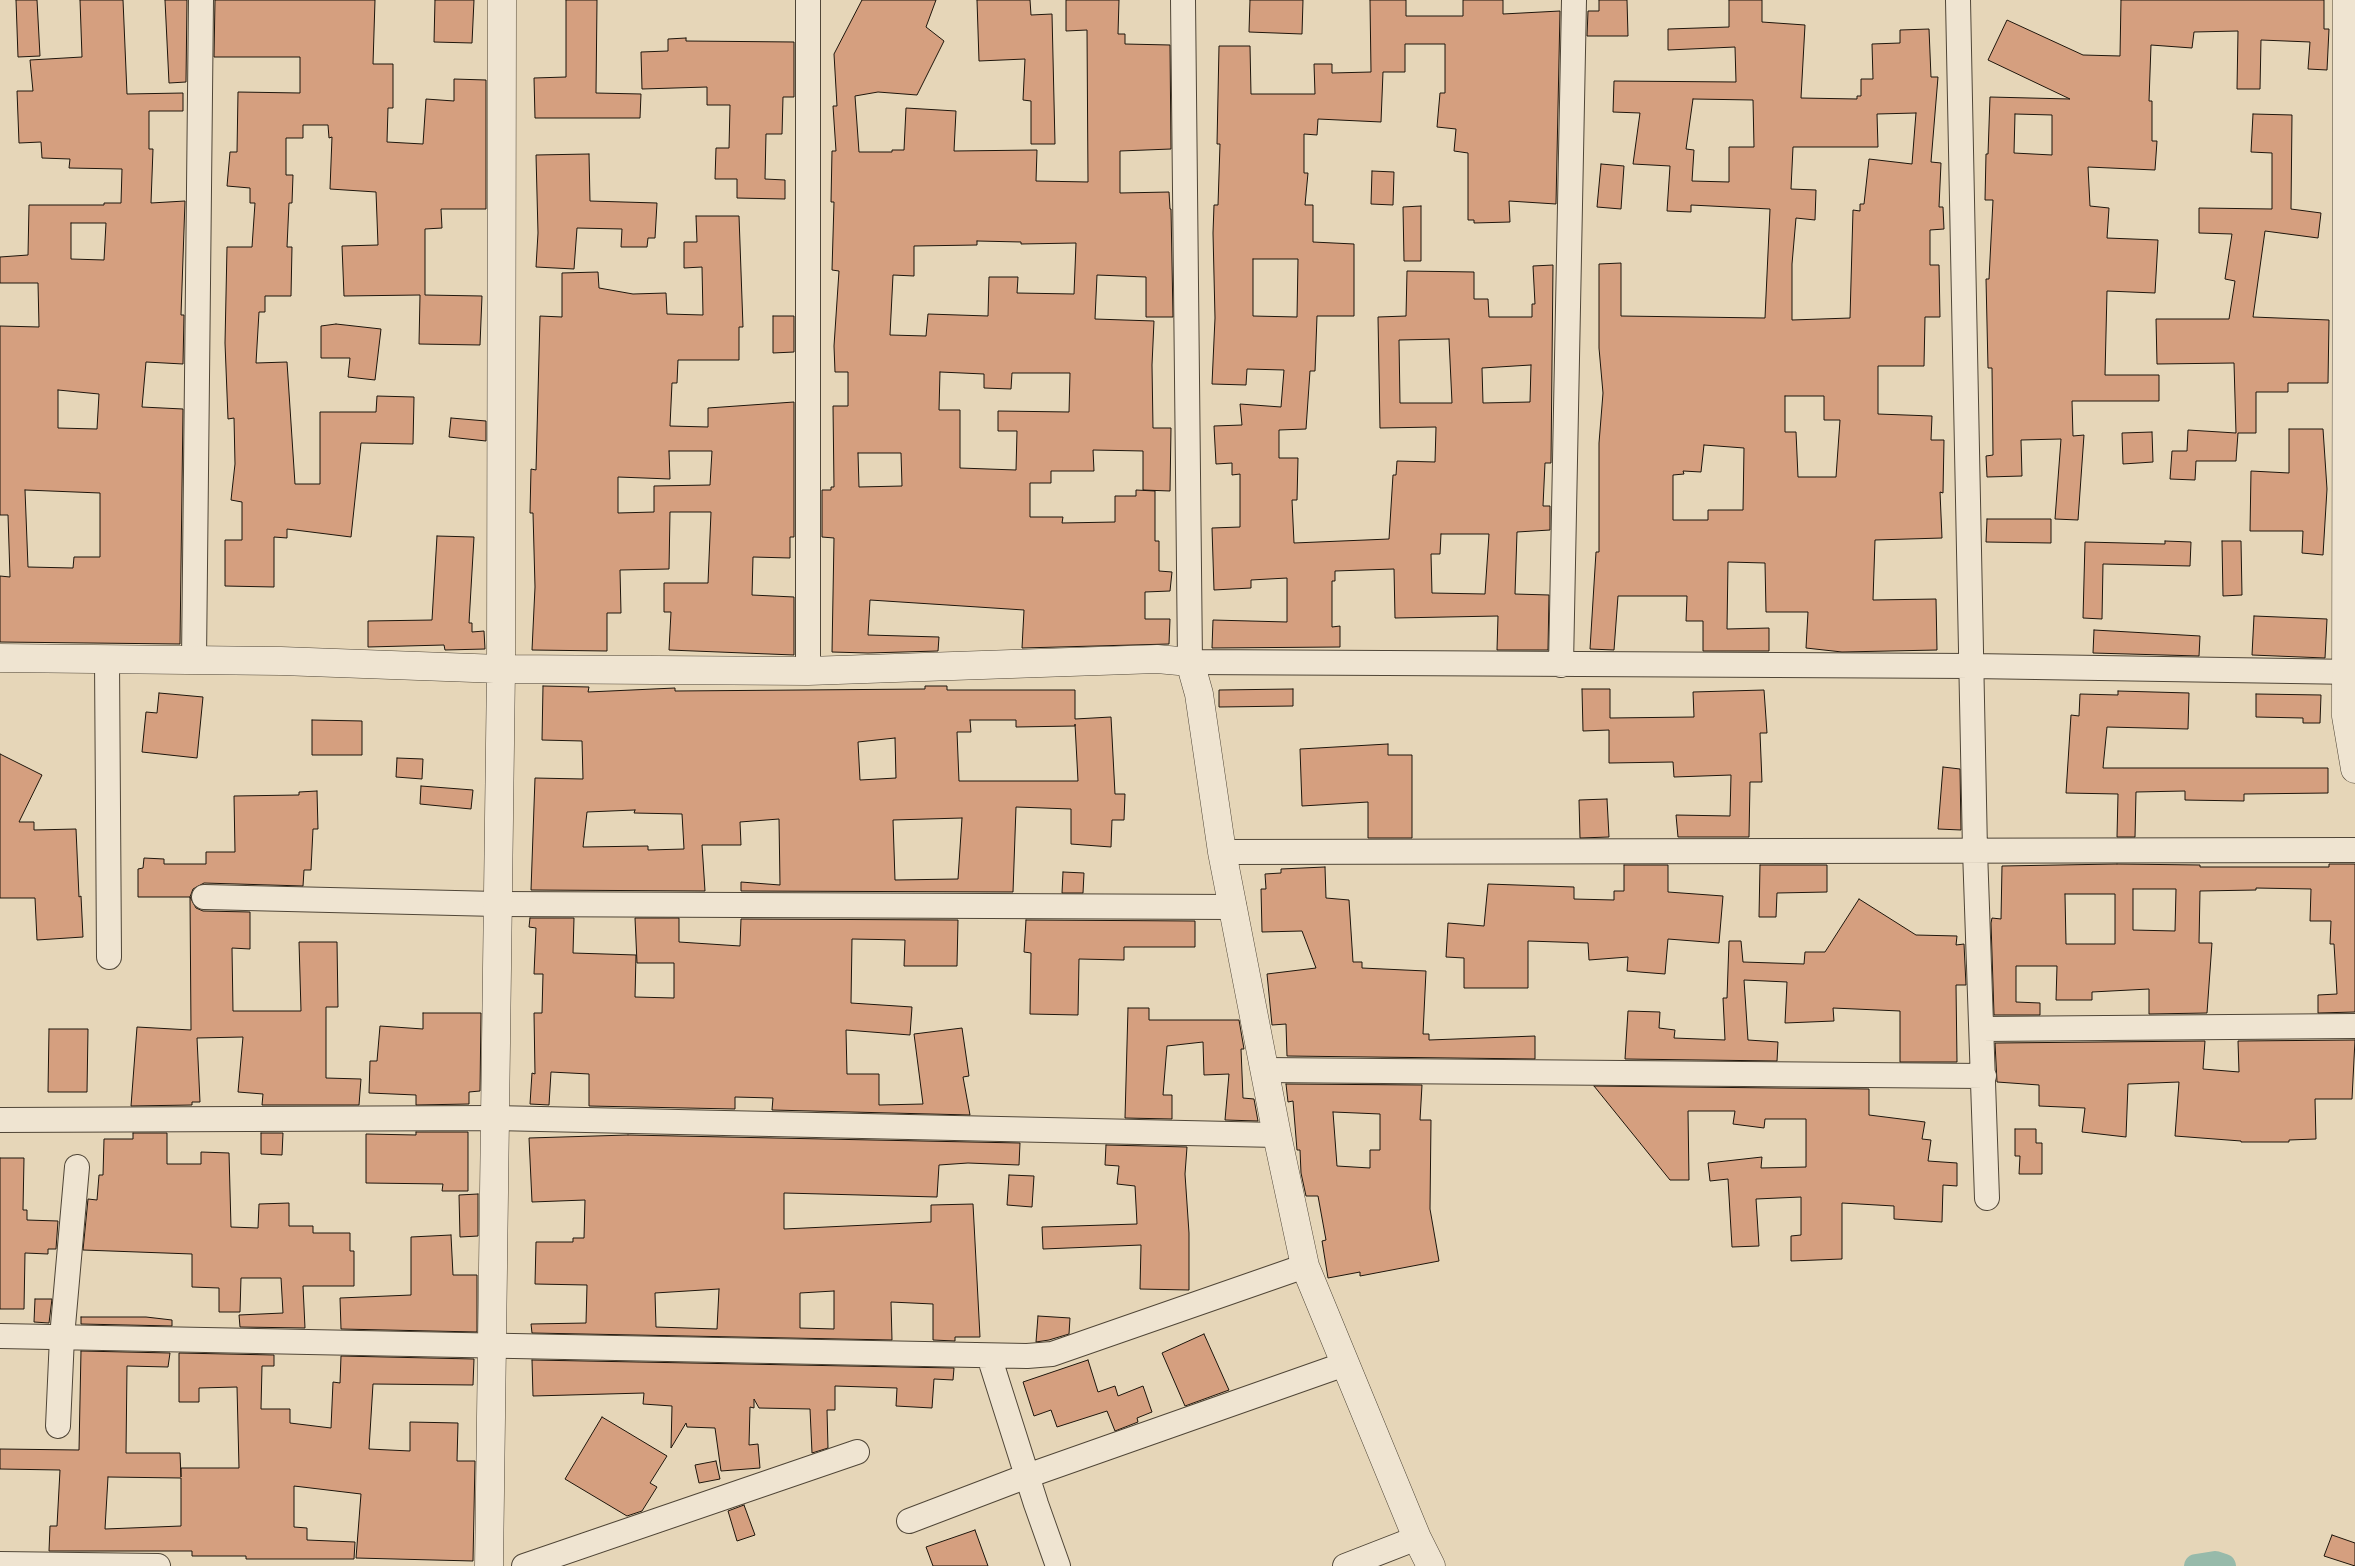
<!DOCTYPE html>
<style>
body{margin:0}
canvas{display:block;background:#e6d6b8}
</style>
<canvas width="2355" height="1566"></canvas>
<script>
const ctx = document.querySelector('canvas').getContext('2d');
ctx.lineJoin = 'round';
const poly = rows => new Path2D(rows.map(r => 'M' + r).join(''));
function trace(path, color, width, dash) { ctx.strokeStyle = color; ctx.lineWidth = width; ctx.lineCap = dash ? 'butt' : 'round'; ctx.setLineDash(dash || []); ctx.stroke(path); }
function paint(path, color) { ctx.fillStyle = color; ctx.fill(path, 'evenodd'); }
trace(poly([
 [2196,1566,2215,1563,2224,1566]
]), '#97baaa', 24);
const building = poly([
 [16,0,37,0,40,56,18,57,16,0],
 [80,0,123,0,127,94,183,93,183,111,149,111,149,149,153,149,151,203,185,201,181,315,184,315,183,364,146,362,142,407,183,409,180,644,0,642,0,576,10,577,8,515,0,515,0,326,39,327,38,283,0,283,0,257,28,255,29,205,104,205,104,203,121,203,122,169,69,168,70,159,42,158,41,142,19,143,17,91,33,91,30,60,82,57,80,0],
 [71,223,106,223,104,260,71,259,71,223],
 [58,390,99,394,97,429,58,428,58,390],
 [25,490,100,493,100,557,74,557,73,568,28,567,25,490],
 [165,0,187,0,186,82,169,83,165,0],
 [215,0,375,0,373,64,393,64,393,108,388,108,387,142,423,144,426,99,454,101,454,79,486,80,486,209,441,209,442,228,425,229,425,295,482,296,480,345,419,344,420,295,344,296,342,246,378,245,376,192,330,189,332,137,329,138,328,125,303,125,303,138,286,138,286,175,293,175,292,203,289,203,287,247,292,247,291,296,265,296,265,312,259,312,256,363,287,362,295,484,320,484,320,412,376,412,377,396,414,397,413,444,361,443,351,537,287,529,287,538,274,537,274,587,225,586,225,540,242,540,242,502,231,500,235,464,234,418,228,419,225,343,227,247,252,247,255,203,250,203,250,188,227,186,230,152,237,152,238,92,300,93,300,57,214,57,215,0],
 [435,0,474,0,472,43,434,42,435,0],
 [566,0,597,0,596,93,641,94,640,118,535,118,534,78,566,77,566,0],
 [862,0,936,0,926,27,944,41,917,95,878,92,855,96,859,152,892,152,892,150,904,150,906,108,956,111,954,151,1037,150,1036,181,1088,182,1087,30,1066,31,1066,0,1119,0,1118,34,1125,34,1125,44,1170,45,1171,149,1120,151,1120,193,1169,192,1170,209,1171,209,1173,317,1146,317,1146,277,1097,275,1095,319,1154,321,1152,365,1153,428,1171,428,1170,491,1143,490,1143,451,1093,450,1094,471,1051,471,1051,483,1030,483,1030,517,1063,517,1062,523,1115,522,1115,496,1136,496,1136,490,1155,491,1155,541,1159,541,1159,571,1172,572,1170,591,1145,592,1145,619,1170,619,1169,644,1022,648,1024,610,870,600,868,635,939,637,938,651,868,653,832,652,834,538,822,537,822,490,831,490,831,487,834,487,833,406,848,406,848,372,835,372,834,346,839,271,832,270,834,202,831,202,832,151,836,151,833,106,837,106,834,54,862,0],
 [977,241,1021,242,1021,244,1076,243,1074,294,1017,293,1018,277,989,277,988,316,928,314,926,336,890,335,893,275,914,276,914,246,977,245,977,241],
 [940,372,984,374,984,388,1011,389,1012,373,1070,373,1069,412,998,411,998,431,1017,431,1016,470,960,468,960,410,939,410,940,372],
 [858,453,901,453,902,486,859,487,858,453],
 [977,0,1030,0,1031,15,1052,14,1055,144,1031,144,1031,101,1023,100,1025,59,979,61,977,0],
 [1250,0,1303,0,1302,34,1249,32,1250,0],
 [1370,0,1406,0,1406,16,1463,16,1463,0,1503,0,1503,14,1560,11,1556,204,1509,201,1510,222,1474,223,1474,220,1468,220,1468,153,1454,151,1456,129,1437,127,1440,93,1445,93,1445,44,1405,44,1405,72,1383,72,1381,122,1318,119,1317,135,1304,134,1304,173,1308,173,1305,205,1313,205,1313,242,1354,244,1354,316,1317,316,1315,371,1310,371,1306,429,1279,430,1279,458,1298,458,1297,500,1292,500,1294,543,1389,539,1393,475,1396,475,1397,461,1435,462,1436,427,1380,428,1378,317,1406,316,1407,271,1474,272,1474,299,1488,299,1489,317,1532,317,1532,304,1535,304,1533,266,1553,265,1551,463,1545,463,1543,506,1550,506,1550,530,1517,532,1515,594,1549,595,1548,650,1497,650,1498,616,1395,618,1394,569,1335,571,1335,581,1332,581,1332,627,1340,626,1340,647,1212,648,1213,620,1287,622,1287,578,1251,580,1251,588,1214,590,1212,528,1240,527,1240,474,1232,475,1232,463,1216,464,1214,426,1242,425,1240,404,1281,407,1284,370,1247,369,1246,385,1212,384,1215,318,1213,233,1214,205,1218,205,1220,144,1217,144,1219,46,1250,46,1251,94,1315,94,1314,64,1332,64,1332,73,1371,72,1370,0],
 [1253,259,1298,259,1297,317,1253,316,1253,259],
 [1449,339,1452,403,1400,403,1399,340,1449,339],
 [1531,365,1530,402,1483,403,1482,368,1531,365],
 [1441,534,1489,534,1485,594,1432,593,1431,554,1440,554,1441,534],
 [1599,0,1627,0,1628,36,1587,36,1588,11,1599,11,1599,0],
 [1729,0,1762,0,1762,22,1805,25,1801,98,1857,99,1857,96,1861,96,1861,79,1873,79,1872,44,1900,43,1900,30,1929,29,1931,77,1938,77,1931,162,1941,163,1939,207,1943,207,1944,229,1930,230,1930,265,1939,265,1940,317,1925,317,1924,366,1878,366,1878,414,1932,416,1931,440,1944,440,1943,493,1940,492,1942,538,1875,540,1873,600,1936,599,1937,650,1842,652,1806,648,1808,612,1766,612,1765,563,1728,562,1727,629,1769,628,1769,651,1703,651,1703,621,1686,621,1687,596,1618,596,1614,650,1590,649,1596,552,1599,552,1599,443,1603,393,1599,348,1599,264,1621,263,1621,316,1765,318,1770,209,1691,205,1691,212,1667,211,1670,166,1633,164,1640,113,1613,112,1614,81,1736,82,1735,47,1668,50,1668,29,1729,27,1729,0],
 [1693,99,1753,100,1754,147,1729,147,1729,182,1692,181,1694,150,1686,149,1693,99],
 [1916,113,1912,164,1869,159,1864,204,1860,204,1860,211,1853,210,1850,318,1792,320,1792,264,1796,218,1815,220,1816,190,1791,189,1793,147,1878,147,1877,114,1916,113],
 [1785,396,1824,396,1824,420,1840,420,1836,477,1798,477,1796,432,1785,432,1785,396],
 [1704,445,1744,448,1743,510,1708,510,1708,520,1673,520,1673,475,1684,474,1683,471,1701,472,1704,445],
 [2121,0,2324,0,2324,29,2329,29,2327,70,2308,69,2310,42,2261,40,2260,89,2237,89,2238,31,2194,32,2192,48,2151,45,2149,101,2152,101,2152,141,2157,141,2155,170,2088,167,2090,206,2109,208,2107,238,2158,240,2155,293,2107,291,2105,375,2159,375,2159,401,2072,401,2073,436,2084,435,2078,520,2055,519,2061,439,2021,440,2022,476,1987,477,1986,456,1993,455,1992,368,1988,368,1986,279,1989,279,1993,200,1985,200,1986,154,1988,154,1990,97,2070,99,1988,60,2007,20,2083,55,2120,56,2121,0],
 [2015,114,2052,115,2052,155,2014,153,2015,114],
 [686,38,686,41,794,42,794,97,783,97,782,134,766,134,765,179,785,180,785,199,737,198,737,179,715,179,716,148,729,148,730,105,707,105,707,87,642,89,641,52,668,51,668,39,686,38],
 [2253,114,2292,115,2291,209,2321,213,2318,238,2265,231,2253,317,2329,320,2328,383,2288,383,2288,392,2256,392,2256,433,2238,433,2236,461,2196,461,2195,480,2170,479,2172,451,2187,451,2188,430,2236,433,2234,363,2157,364,2156,319,2229,319,2235,281,2225,279,2232,234,2199,233,2199,208,2272,209,2272,153,2251,152,2253,114],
 [589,154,590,201,657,203,655,238,648,238,647,247,621,247,622,229,577,228,574,269,536,267,538,233,536,155,589,154],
 [1601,164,1624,166,1621,209,1597,207,1601,164],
 [1372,171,1394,172,1393,205,1371,204,1372,171],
 [1421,206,1421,261,1404,261,1403,207,1421,206],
 [696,216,739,216,743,327,739,327,739,360,678,360,677,383,672,383,670,426,708,427,708,408,794,402,794,537,790,537,790,558,753,557,752,595,794,597,794,655,669,650,671,612,664,612,664,583,708,583,711,512,670,512,669,569,620,570,621,613,607,613,607,651,532,650,535,587,533,513,530,513,531,469,536,470,540,316,562,317,562,273,598,272,599,288,633,294,666,293,667,314,703,315,702,267,684,268,684,242,697,242,696,216],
 [669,451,712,451,710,485,654,486,654,512,618,513,618,477,670,479,669,451],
 [773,316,794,316,794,352,773,353,773,316],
 [336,324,381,329,375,380,348,377,350,358,321,358,321,326,336,324],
 [451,418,486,421,486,441,449,437,451,418],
 [2289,429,2323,429,2327,489,2323,555,2302,553,2303,531,2250,531,2251,471,2289,473,2289,429],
 [2152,432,2153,462,2123,464,2122,433,2152,432],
 [1987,519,2051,519,2051,543,1986,542,1987,519],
 [437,536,474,537,469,623,472,623,472,632,484,631,485,649,445,650,444,645,368,647,368,621,432,620,437,536],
 [2165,541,2191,542,2190,566,2103,564,2102,619,2083,618,2085,542,2165,544,2165,541],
 [2222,541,2241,541,2242,595,2223,596,2222,541],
 [2254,616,2327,619,2325,658,2252,655,2254,616],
 [2094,630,2200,636,2199,656,2093,653,2094,630],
 [543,686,589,687,588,692,675,688,675,691,925,689,925,686,947,686,947,690,1075,690,1075,719,1111,717,1115,794,1125,794,1124,820,1112,820,1111,847,1071,844,1071,809,1016,807,1013,892,741,891,741,882,780,885,779,819,740,822,741,845,702,845,705,891,531,890,535,778,583,779,582,741,542,740,543,686],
 [970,720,1016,720,1016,727,1075,726,1075,724,1078,781,959,781,957,732,971,732,970,720],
 [895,738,896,778,860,780,858,742,895,738],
 [635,810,634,813,682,814,684,849,648,850,648,846,583,847,587,812,635,810],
 [962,818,958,879,895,880,893,820,962,818],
 [1293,689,1293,706,1219,707,1219,690,1293,689],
 [1582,689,1610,689,1610,718,1694,717,1693,692,1764,690,1767,733,1760,733,1762,782,1750,782,1749,837,1678,837,1676,815,1730,816,1731,775,1674,777,1673,762,1609,763,1609,730,1583,731,1582,689],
 [2118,691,2189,693,2188,729,2107,727,2103,768,2328,768,2328,793,2244,794,2244,801,2185,800,2185,791,2136,792,2135,837,2117,837,2118,794,2066,793,2071,715,2079,716,2080,694,2118,695,2118,691],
 [159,693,203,697,197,758,142,752,146,712,157,713,159,693],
 [2256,694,2321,695,2320,723,2303,723,2303,718,2256,717,2256,694],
 [312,720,362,721,362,755,312,755,312,720],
 [1388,744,1388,755,1412,755,1412,838,1368,838,1368,802,1302,806,1300,749,1388,744],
 [0,754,42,775,19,822,34,822,34,830,76,829,79,897,81,896,83,937,37,940,35,898,0,898,0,754],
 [397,758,423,759,422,779,396,777,397,758],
 [1943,767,1960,769,1961,830,1938,829,1943,767],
 [421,786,473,790,471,809,420,804,421,786],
 [317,791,318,829,313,829,311,870,304,870,303,886,204,883,193,889,190,897,196,908,203,911,250,912,250,949,232,948,233,1011,301,1011,299,942,337,942,338,1007,326,1007,326,1078,361,1079,359,1105,262,1105,263,1094,238,1092,243,1037,197,1038,200,1102,192,1102,192,1105,131,1106,137,1027,191,1030,190,897,138,897,138,869,143,868,144,858,164,859,164,864,206,864,206,852,235,852,234,796,299,795,299,792,317,791],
 [1607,799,1609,837,1580,838,1579,800,1607,799],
 [2117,864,2200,865,2200,867,2329,867,2329,864,2355,864,2355,1012,2318,1013,2318,995,2337,994,2334,944,2330,944,2331,921,2310,921,2311,889,2256,888,2256,890,2200,891,2199,943,2212,943,2207,1013,2149,1014,2149,989,2092,992,2092,1000,2056,1000,2057,966,2016,966,2016,1002,2040,1003,2040,1015,1994,1015,1991,923,1992,918,2001,919,2002,866,2117,864],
 [2133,889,2176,889,2175,931,2133,930,2133,889],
 [2065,894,2115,894,2115,944,2066,944,2065,894],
 [1624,865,1668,865,1668,892,1723,896,1719,943,1668,939,1665,974,1627,971,1628,957,1589,960,1588,943,1528,941,1528,988,1464,988,1464,958,1446,957,1448,923,1484,926,1488,884,1574,887,1574,899,1614,900,1614,891,1624,891,1624,865],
 [1760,865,1827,865,1827,892,1777,893,1776,917,1759,917,1760,865],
 [1325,867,1326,898,1349,900,1353,962,1362,962,1362,968,1426,971,1423,1034,1429,1034,1429,1040,1535,1036,1535,1059,1287,1056,1286,1024,1272,1025,1267,974,1316,968,1302,931,1262,932,1261,889,1266,889,1265,874,1281,873,1281,869,1325,867],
 [1063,872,1084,873,1083,893,1062,893,1063,872],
 [1859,899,1916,935,1957,936,1956,945,1964,944,1966,985,1956,985,1957,1062,1900,1062,1900,1011,1833,1008,1834,1021,1785,1023,1787,982,1744,980,1748,1040,1778,1042,1777,1061,1625,1059,1628,1011,1660,1012,1659,1028,1675,1030,1674,1038,1725,1040,1723,998,1727,998,1729,941,1741,941,1743,962,1804,964,1805,952,1825,952,1859,899],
 [530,918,574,918,573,953,636,955,635,997,674,998,674,963,637,963,635,918,679,918,679,942,740,946,741,919,958,920,957,966,904,966,905,940,852,939,851,1003,912,1007,910,1035,846,1030,847,1074,879,1074,879,1105,923,1104,914,1034,962,1028,969,1076,963,1077,970,1115,772,1110,773,1098,735,1097,735,1109,589,1106,589,1074,551,1072,549,1105,530,1104,532,1073,535,1074,534,1013,542,1013,543,974,534,974,536,928,529,927,530,918],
 [1026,920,1195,921,1195,947,1124,947,1124,960,1079,959,1078,1015,1030,1014,1031,953,1024,952,1026,920],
 [1128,1008,1149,1008,1149,1020,1239,1020,1244,1049,1241,1049,1243,1098,1254,1099,1258,1121,1225,1120,1229,1074,1204,1075,1203,1042,1167,1046,1163,1095,1172,1095,1172,1119,1125,1118,1128,1008],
 [423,1013,481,1013,480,1091,469,1092,469,1104,416,1105,416,1095,369,1093,370,1061,377,1061,380,1026,423,1029,423,1013],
 [49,1029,88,1029,87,1092,48,1092,49,1029],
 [2355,1040,2352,1099,2315,1099,2316,1139,2289,1140,2289,1142,2241,1142,2241,1141,2175,1136,2179,1082,2128,1084,2126,1137,2082,1132,2085,1108,2039,1106,2039,1085,1997,1082,1995,1043,2205,1041,2203,1069,2239,1072,2238,1041,2355,1040],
 [1286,1084,1422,1085,1420,1120,1431,1120,1430,1209,1439,1261,1360,1276,1360,1272,1328,1278,1322,1241,1326,1240,1318,1196,1306,1196,1301,1173,1300,1150,1297,1150,1293,1101,1288,1102,1286,1084],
 [1333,1112,1380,1114,1380,1150,1370,1150,1370,1168,1337,1166,1333,1112],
 [1594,1086,1869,1089,1869,1115,1925,1122,1922,1139,1931,1140,1928,1161,1957,1163,1957,1186,1943,1185,1942,1222,1894,1219,1894,1206,1842,1203,1842,1259,1791,1261,1791,1236,1801,1235,1801,1197,1756,1199,1759,1246,1732,1247,1728,1179,1710,1181,1708,1163,1762,1157,1761,1168,1806,1167,1806,1119,1765,1119,1764,1128,1733,1124,1735,1111,1688,1111,1689,1180,1670,1180,1594,1086],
 [2015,1129,2036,1129,2036,1143,2042,1143,2042,1174,2019,1174,2020,1156,2015,1156,2015,1129],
 [416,1132,468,1132,468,1191,442,1191,443,1184,366,1183,366,1134,416,1135,416,1132],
 [133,1133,167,1133,167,1164,201,1164,201,1152,229,1153,231,1227,258,1228,259,1204,289,1203,289,1226,313,1226,313,1233,350,1233,350,1251,354,1251,354,1286,303,1286,305,1328,240,1327,239,1315,283,1313,281,1278,241,1278,240,1312,219,1312,219,1288,192,1287,192,1254,83,1250,88,1199,97,1200,99,1175,103,1175,104,1139,133,1139,133,1133],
 [261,1133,283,1133,282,1155,261,1154,261,1133],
 [628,1135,1020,1143,1019,1165,968,1163,939,1165,937,1197,784,1193,784,1229,931,1222,931,1205,973,1204,980,1337,955,1337,955,1341,933,1340,933,1304,891,1302,892,1340,532,1333,531,1324,586,1323,587,1285,535,1284,536,1242,573,1242,573,1238,584,1238,585,1200,532,1202,529,1138,628,1135],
 [719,1289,717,1329,656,1327,655,1293,719,1289],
 [834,1291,834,1329,800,1328,800,1293,834,1291],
 [1106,1145,1187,1147,1185,1174,1189,1233,1189,1290,1140,1289,1141,1245,1043,1249,1042,1227,1137,1224,1135,1186,1117,1184,1119,1166,1105,1165,1106,1145],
 [0,1158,24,1158,23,1210,27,1210,27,1220,58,1221,56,1249,48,1249,48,1254,25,1253,24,1309,0,1309,0,1158],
 [1009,1175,1034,1176,1032,1207,1007,1205,1009,1175],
 [478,1194,478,1236,460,1237,459,1195,478,1194],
 [451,1235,453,1275,477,1275,477,1332,341,1329,340,1298,411,1295,411,1237,451,1235],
 [35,1299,52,1299,49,1323,34,1322,35,1299],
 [1038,1316,1070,1318,1069,1334,1049,1340,1036,1342,1038,1316],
 [81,1317,146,1317,172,1320,172,1326,81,1324,81,1317],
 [1204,1334,1229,1390,1185,1406,1162,1353,1204,1334],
 [81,1351,170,1353,168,1367,127,1366,126,1453,180,1453,181,1477,181,1468,239,1468,237,1387,199,1388,199,1402,179,1402,179,1353,274,1355,274,1366,262,1366,261,1409,290,1409,290,1423,331,1428,333,1382,340,1383,341,1356,474,1359,473,1385,373,1384,369,1449,410,1451,410,1422,458,1423,457,1461,475,1461,473,1561,356,1558,361,1494,294,1486,294,1527,307,1528,307,1540,355,1542,354,1559,246,1559,246,1556,192,1556,192,1551,49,1551,50,1526,57,1526,60,1470,0,1469,0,1449,79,1450,81,1351],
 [108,1477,181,1478,181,1526,105,1529,108,1477],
 [532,1360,954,1368,953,1380,934,1379,932,1408,896,1406,897,1388,835,1386,835,1410,827,1410,828,1448,812,1453,810,1409,759,1408,754,1399,754,1408,750,1407,749,1445,758,1444,760,1468,721,1471,715,1428,687,1427,686,1423,671,1448,672,1406,643,1404,644,1393,533,1396,532,1360],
 [1088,1360,1098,1392,1115,1386,1118,1396,1143,1386,1152,1412,1137,1418,1138,1422,1115,1431,1107,1411,1057,1427,1051,1410,1034,1416,1023,1382,1088,1360],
 [602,1417,667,1456,650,1483,657,1487,642,1511,627,1516,565,1479,602,1417],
 [716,1461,720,1479,699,1483,695,1465,716,1461],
 [744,1505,755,1535,737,1541,728,1511,744,1505],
 [975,1530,988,1566,933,1566,926,1547,975,1530],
 [2332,1535,2355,1543,2355,1566,2324,1556,2332,1535]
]);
paint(building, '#d59f7f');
trace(building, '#1e160c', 1);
const minor = poly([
 [1183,0,1190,662,1972,666,2355,672],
 [1958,0,1975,850,1987,1198],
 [107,660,109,957],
 [194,660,201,0],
 [1561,665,1574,0],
 [808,671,808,0],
 [1222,852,2355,850],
 [204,897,497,904,1234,907],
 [1982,1029,2355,1026],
 [1264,1070,1984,1076],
 [0,1120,494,1118,1277,1135],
 [0,1336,1027,1356,1052,1354,1305,1266],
 [989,1356,1036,1504,1058,1566],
 [58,1426,62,1337,77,1167],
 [909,1521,1027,1476,1345,1364],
 [0,1564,158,1566],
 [524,1566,857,1452],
 [1345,1566,1417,1538]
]);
const tertiary = poly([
 [2347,0,2346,716,2355,769],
 [0,658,281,661,501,669,808,671,1157,659,1190,662,1199,694,1222,852,1277,1135,1305,1266,1417,1538,1431,1566],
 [489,1566,501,669,502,0]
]);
trace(minor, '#504637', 26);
trace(tertiary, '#504637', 29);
trace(minor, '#efe4d1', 24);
trace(tertiary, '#efe4d1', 28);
</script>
